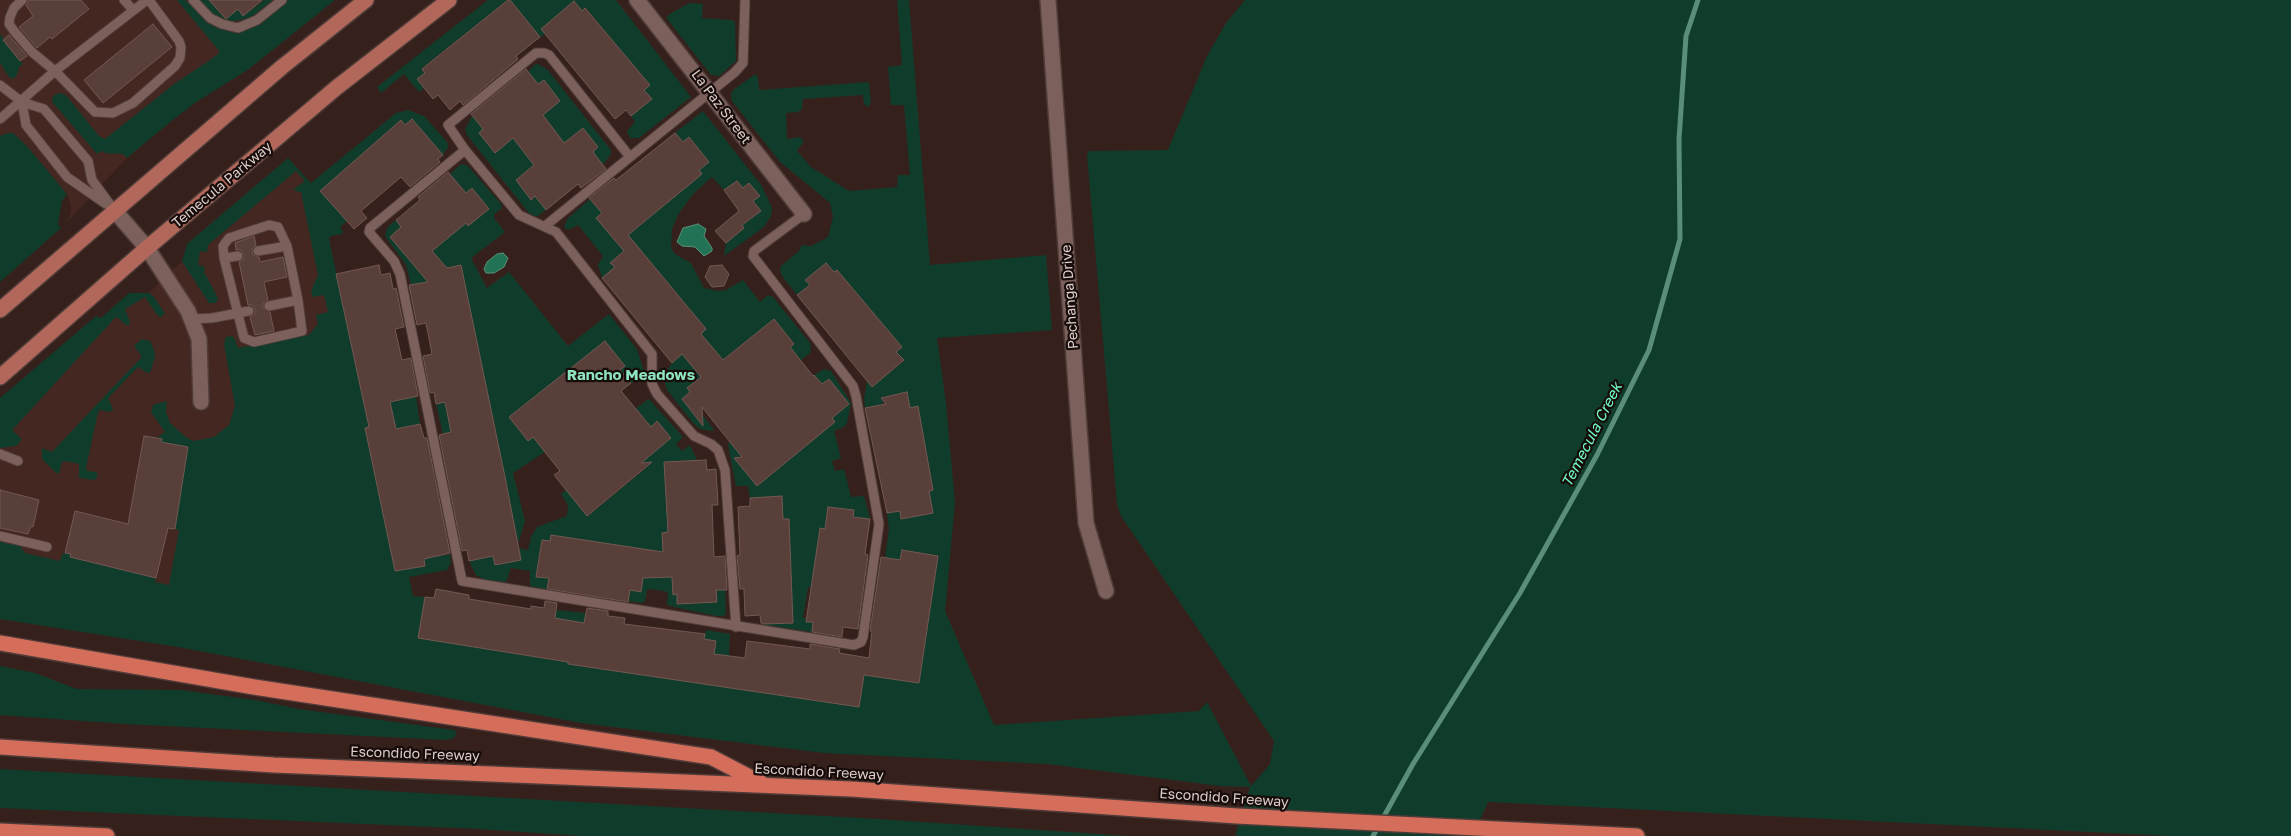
<!DOCTYPE html>
<style>
body{margin:0}
canvas{display:block;background:#36201b}
</style>
<canvas width="2291" height="836"></canvas>
<script>
const ctx = document.querySelector('canvas').getContext('2d');
ctx.lineJoin = 'round';
function paint(path, color) { ctx.fillStyle = color; ctx.fill(path, 'evenodd'); }
const poly = rows => new Path2D(rows.map(r => 'M' + r).join(''));
function trace(path, color, width, dash) { ctx.strokeStyle = color; ctx.lineWidth = width; ctx.lineCap = dash ? 'butt' : 'round'; ctx.setLineDash(dash || []); ctx.stroke(path); }
function label(font, color, halo, rows, align = 'center') {
  ctx.font = font + ' "Golos Text",sans-serif'; ctx.lineWidth = 4.5; ctx.setLineDash([]); ctx.textBaseline = 'middle'; ctx.strokeStyle = halo; ctx.fillStyle = color; for (const [text, x, y, turn = 0] of rows) {
    ctx.save(); ctx.translate(x, y); ctx.rotate((+turn || 0) * Math.PI / 180); ctx.textAlign = isNaN(turn) ? turn : align; if (halo) ctx.strokeText(text, 0, 0); ctx.fillText(text, 0, 0); ctx.restore();
  }
}
paint(poly([
 [0,0,335,0,249,69,194,103,151,137,122,163,67,222,71,212,71,205,67,194,63,192,0,240],
 [288,158,311,183,344,333,226,355,235,406,229,425,214,437,172,590,0,550,0,436,129,293,149,293,182,261,187,244]
]), '#442721');
paint(poly([
 [177,0,185,0,215,27,234,33,256,25,288,0,335,0,249,69,195,103,174,119,127,158,123,154,105,153,102,151,97,154,53,103,52,100,54,95,60,93,66,95,99,136,105,139,174,84,213,58,220,52],
 [198,0,209,0,225,19,238,9,243,16,264,0,273,0,250,18,230,22,215,17],
 [488,0,508,0,422,68,425,73,417,79,424,88,419,92,404,74,381,93,377,87],
 [510,0,616,0,691,97,639,138,630,138,627,131,635,122,631,116,652,99,644,90,649,85,586,8,582,11,574,2,545,34,535,41,525,28,529,24],
 [897,0,909,0,930,265,1046,255,1052,330,937,338,946,403,955,503,945,611,994,725,1199,711,1207,702,1251,786,1270,764,1274,741,1121,516,1117,504,1087,155,1089,151,1168,150,1207,56,1226,23,1245,0,2291,0,2291,836,2170,836,1488,802,1473,836,1235,836,1250,787,1220,786,1047,764,824,753,581,723,178,647,0,619,0,541,20,546,25,553,60,561,63,553,71,554,70,557,156,578,155,582,169,585,179,530,174,529,188,447,161,442,162,439,157,438,165,432,151,412,153,405,167,401,166,412,170,423,187,438,194,441,214,437,229,425,235,406,224,344,226,337,232,336,235,339,238,348,309,335,318,324,316,315,328,312,324,295,313,297,311,291,318,275,301,192,295,191,294,189,305,181,296,171,208,245,207,252,200,251,198,265,205,267,204,272,218,298,216,303,209,303,182,261,187,244,288,158,311,183,396,113,408,110,424,116,447,142,448,147,443,155,412,119,405,125,401,121,320,191,347,221,340,227,343,231,342,234,331,236,329,239,367,417,392,412,390,402,416,396,420,424,396,429,394,421,365,428,395,571,425,566,424,559,450,554,451,563,447,570,409,577,413,596,425,597,418,638,559,661,566,620,555,618,556,610,586,613,582,636,572,635,568,664,709,685,716,642,704,639,706,630,730,634,729,654,731,657,733,687,860,667,919,683,938,556,902,550,900,560,885,557,889,529,887,513,900,511,901,519,929,491,933,490,918,407,910,408,907,393,882,397,883,404,865,408,864,399,867,381,883,378,904,361,896,352,901,347,837,270,834,272,826,263,806,280,810,285,797,295,782,276,780,271,781,266,799,251,802,245,811,246,828,237,833,217,830,203,780,162,732,101,731,95,733,90,754,75,757,75,758,78,759,90,869,82,871,103,868,107,864,104,863,95,803,99,802,109,798,112,786,113,787,139,800,137,803,140,803,143,797,151,811,167,849,191,897,187,898,175,910,175,904,105,891,105,888,67,902,65],
 [689,3,703,4,702,18,732,20,735,22,736,61,719,76,711,75,667,19,668,15],
 [0,34,23,64,19,67,17,75,13,79,9,77,0,63],
 [538,64,547,69,611,150,611,154,603,165,593,152,598,147,583,128,564,143,530,160,534,165,516,180,531,199,535,196,546,210,538,216,534,216,528,212,467,135,465,129,472,116,528,72,534,65],
 [703,111,762,186,772,208,771,216,764,227,724,256,726,243,744,228,742,225,761,211,753,201,760,196,749,183,743,188,737,181,724,190,712,177,694,193,679,213,672,229,671,248,675,254,691,263,704,288,719,291,726,290,743,280,760,302,768,295,773,297,810,343,811,347,810,353,800,361,790,347,794,343,774,319,687,388,690,392,682,399,698,418,702,414,714,430,710,431,700,429,693,423,667,390,665,384,666,372,672,363,682,354,708,343,701,334,706,329,642,252,639,255,631,245,611,262,615,267,602,278,598,265,603,256,578,225,568,230,564,227,567,219,590,199,602,213,596,218,613,238,709,162,689,137,683,142,675,133],
 [8,133,13,133,27,146,67,194,62,201,58,224,61,228,0,282,0,136],
 [464,164,468,166,502,205,501,209,494,214,494,218,505,232,471,258,487,288,509,272,568,346,609,314,637,349,644,371,641,377,631,383,620,370,625,366,605,341,513,422,528,441,533,437,545,452,513,473,525,521,518,544,493,416,465,422,466,429,443,434,436,404,486,392,466,291,434,280,411,285,406,265,385,236,387,228,396,220,401,227,390,237,436,256,432,251,451,235,447,229,461,217,468,226,489,209,472,188,466,193,450,174,460,165],
 [129,293,149,293,153,296,165,313,161,317,158,316,145,297,125,309,130,322,129,325,126,325,117,317,115,318,14,428,13,431,21,438,20,442,16,446,0,448,0,398,96,316,101,318],
 [142,339,150,341,154,350,155,357,150,373,145,372,139,367,137,368,108,398,113,409,110,412,100,410,98,412,86,468,87,471,96,472,98,475,95,480,79,478,79,464,65,461,62,462,59,474,56,473,42,459,42,448,52,452,117,383,141,358,141,355,134,346],
 [824,369,831,371,851,403,847,423,844,427,834,431,841,458,832,461,835,471,844,469,851,497,864,496,870,519,853,517,854,510,828,507,825,529,820,528,811,588,808,587,803,618,814,620,812,632,761,624,788,623,789,519,783,519,781,496,750,498,748,486,736,486,728,445,730,441,741,455,736,460,832,418,849,404,829,380,822,384,814,375],
 [649,399,683,437,676,444,682,451,690,445,697,460,670,462,668,532,662,533,664,577,672,577,673,594,677,594,678,604,716,602,716,590,725,590,726,614,723,616,716,616,670,606,667,604,668,592,650,589,647,590,645,601,642,603,628,601,630,590,641,592,647,555,636,553,636,548,618,545,617,552,542,540,536,576,549,578,547,589,530,587,530,571,511,568,506,582,486,580,476,575,469,561,493,556,495,565,521,560,519,548,528,550,531,537,537,527,567,516,568,505,561,494,566,490,588,516,646,468,642,462,657,422,651,427,636,408],
 [0,666,35,673,77,689,181,690,255,700,299,709,454,730,457,732,454,738,446,740,125,724,0,715],
 [0,769,878,819,1129,836,582,836,479,829,0,808]
]), '#103c2b');
const water = poly([
 [698,224,706,229,704,236,712,248,712,251,704,256,695,247,682,246,677,242,683,228,698,224],
 [503,253,508,258,504,267,494,273,486,273,484,269,487,262,497,254,503,253]
]);
paint(water, '#227355');
trace(water, '#5a8e78', 1);
trace(poly([
 [1373,836,1413,764,1520,593,1597,455,1649,350,1680,239,1679,139,1686,36,1698,0]
]), '#5a8e78', 5);
const building = poly([
 [28,0,81,0,89,9,52,39,50,37,37,48,19,27,33,16,26,5,28,0],
 [209,0,262,0,243,16,238,9,226,19,209,0],
 [508,0,510,0,540,37,516,56,518,59,463,105,460,101,450,110,438,95,433,99,417,79,425,73,422,69,508,0],
 [574,1,582,11,585,8,650,85,644,90,652,99,631,116,626,110,615,119,541,29,574,1],
 [153,24,172,47,103,103,84,80,153,24],
 [9,35,27,56,20,61,3,40,9,35],
 [526,69,538,84,544,80,560,101,543,115,564,143,583,128,598,147,593,152,606,169,581,188,578,184,546,210,535,196,531,200,516,180,534,165,530,160,513,138,495,153,479,133,483,129,471,114,526,69],
 [412,119,443,155,438,159,440,162,410,187,401,177,361,211,367,218,354,229,320,191,401,120,405,125,412,119],
 [675,133,683,142,689,137,709,162,699,170,702,174,628,235,706,329,701,334,723,360,774,319,794,344,790,347,813,376,814,375,822,384,829,379,849,404,832,418,835,422,757,486,734,458,742,457,702,407,703,426,682,399,690,392,687,388,701,377,682,354,672,363,602,278,615,267,610,263,624,251,596,218,602,213,589,198,614,178,616,180,675,133],
 [448,172,466,193,472,188,489,209,468,226,466,223,432,251,447,268,461,265,505,477,521,560,495,565,493,556,469,561,467,550,462,551,439,435,451,432,445,402,436,404,434,392,430,393,423,356,432,354,426,323,417,325,409,285,428,282,390,237,401,227,396,220,420,200,418,197,448,172],
 [737,181,743,188,749,183,760,196,753,201,761,211,742,225,744,228,726,243,715,231,739,211,724,190,737,181],
 [254,236,256,245,252,249,253,255,259,257,260,262,283,257,287,277,264,282,268,300,263,304,263,308,270,312,274,331,255,335,250,317,255,314,255,309,252,305,248,305,239,262,244,259,244,255,241,250,236,250,235,243,254,236],
 [826,263,834,272,837,270,902,347,896,352,904,360,872,387,797,295,810,285,805,280,826,263],
 [379,265,381,275,390,273,393,289,396,288,404,327,395,329,402,360,411,358,418,396,390,402,396,429,420,424,424,438,427,438,450,553,424,559,425,566,395,571,365,428,369,427,336,274,379,265],
 [722,265,729,274,724,286,712,287,705,277,710,266,722,265],
 [605,341,625,366,620,370,631,383,621,391,651,427,657,421,671,438,641,463,652,462,587,516,554,475,560,471,533,437,528,441,509,417,605,341],
 [907,392,910,408,918,406,933,490,929,491,933,513,901,519,900,511,887,513,865,408,886,404,881,398,907,392],
 [144,436,162,439,161,442,188,447,175,529,168,528,156,578,70,557,71,554,65,553,75,511,128,524,144,436],
 [706,460,707,470,716,469,718,505,712,505,714,557,725,556,727,590,716,590,717,602,677,604,677,594,673,595,672,577,643,578,641,592,630,590,628,602,547,589,549,578,536,577,542,540,550,541,551,535,663,552,662,533,668,532,664,462,706,460],
 [0,490,39,500,33,527,31,526,28,534,0,528,0,490],
 [782,496,783,519,789,519,793,623,763,624,761,623,760,615,745,616,744,589,740,589,737,556,740,555,738,507,750,506,750,498,782,496],
 [828,507,854,510,853,517,870,519,865,554,868,555,858,629,843,627,842,637,812,632,813,622,806,622,820,528,825,529,828,507],
 [902,550,938,556,919,683,864,675,859,707,568,664,568,662,418,638,425,597,434,598,436,589,469,595,469,599,531,609,531,606,544,608,545,601,557,603,555,618,584,623,587,608,608,611,608,616,625,618,624,624,705,634,704,639,716,641,714,654,745,658,747,641,810,649,810,644,840,649,839,653,869,658,872,631,870,631,881,557,900,560,902,550]
]);
paint(building, '#583f3a');
trace(building, '#725853', 1);
const lane = poly([
 [22,0,14,8,10,17,9,24,14,31,32,52,55,71,95,112,113,113,133,103,175,66,180,58,181,47,179,41,149,0],
 [124,0,133,10],
 [193,0,210,18,222,24,238,28,257,20,282,0],
 [0,85,22,102,44,109,88,161,92,180,114,210],
 [22,102,26,125,67,177,106,204],
 [0,119,55,71,147,0],
 [465,150,370,228,369,232,394,261,400,274,462,581,854,645,861,642,863,637,879,524,856,396,853,386,753,256,754,251,804,214],
 [630,157,549,55,544,53,536,53,448,125,465,150,519,215,556,232,564,242,652,354,652,384,657,394,694,436,711,444,718,450,725,470,736,627],
 [545,226,735,72,743,63,745,1],
 [258,251,287,246],
 [224,258,238,256],
 [269,306,298,300,287,246,278,227,269,225,229,238,223,246,224,258,244,338,254,342,302,331,298,300],
 [191,319,212,318,249,311],
 [0,454,18,461],
 [0,536,47,547]
]);
const street = poly([
 [637,0,804,214],
 [1048,0,1086,523,1106,591],
 [114,210,147,248,188,311,199,339,201,402]
]);
const primary = poly([
 [0,310,282,67,366,0],
 [0,377,147,248,336,88,449,0]
]);
const highway = poly([
 [0,643,254,687,711,757,761,783],
 [0,747,274,765,851,789,1237,816,1637,836],
 [0,831,107,836]
]);
trace(lane, '#4f3c39', 11);
trace(street, '#4f3c39', 18);
trace(primary, '#4f3c39', 18);
trace(highway, '#4f3c39', 18);
trace(lane, '#7b605b', 9);
trace(street, '#7b605b', 15);
trace(primary, '#b1685b', 15);
trace(highway, '#d56d5b', 15);
label('14px', '#dececb', '#160c0a', [
 ["La Paz Street",721,107,53],
 ["Temecula Parkway",222,185,-40],
 ["Pechanga Drive",1070,297,-94],
 ["Escondido Freeway",415,754,2],
 ["Escondido Freeway",819,772,3],
 ["Escondido Freeway",1224,798,4]
]);
label('bold 15px', '#8ee5bf', '#160c0a', [
 ["Rancho Meadows",631,375]
]);
label('italic 15px', '#72fbc5', '#160c0a', [
 ["Temecula Creek",1592,435,-63]
]);
</script>
